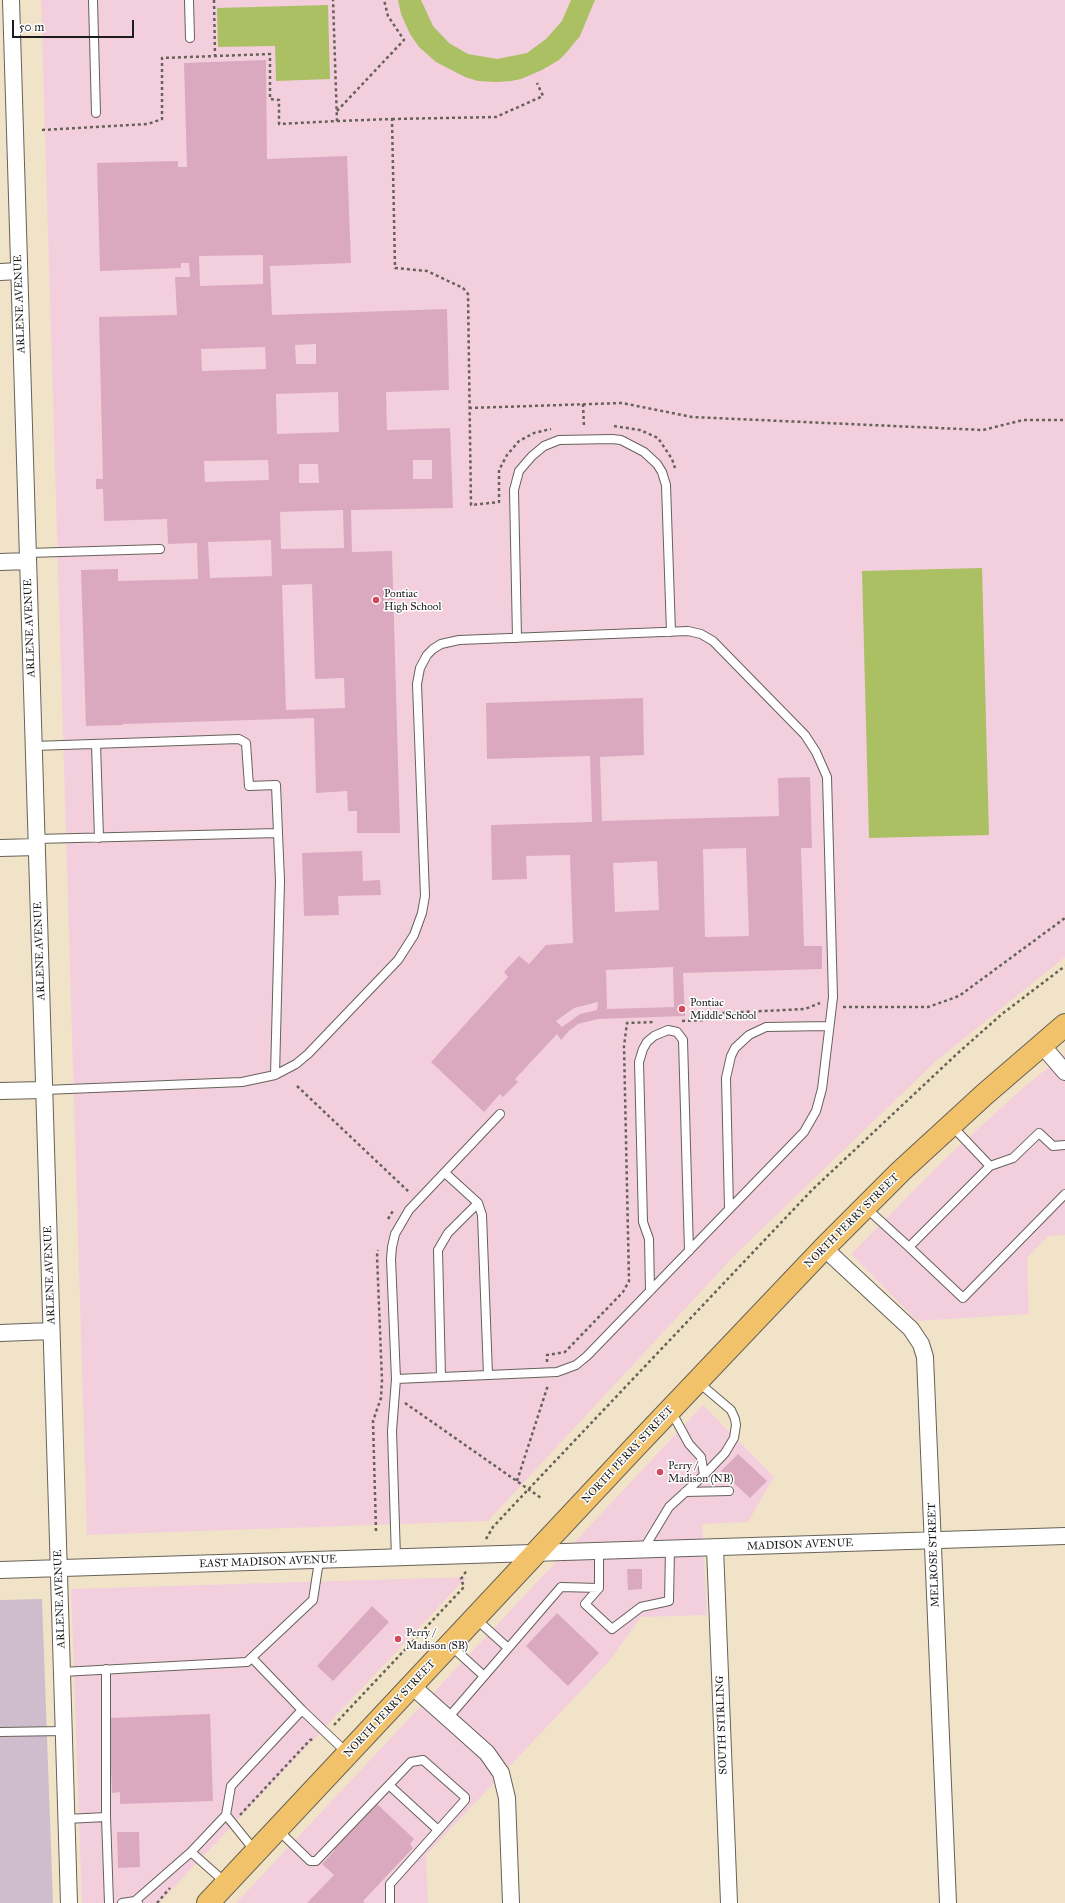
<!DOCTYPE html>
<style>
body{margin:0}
#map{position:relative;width:1065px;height:1903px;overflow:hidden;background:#f1e3c8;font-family:"IM FELL Great Primer",serif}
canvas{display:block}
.scale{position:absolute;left:12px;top:20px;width:122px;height:18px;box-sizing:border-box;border:2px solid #1c1c1c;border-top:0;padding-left:5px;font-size:12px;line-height:14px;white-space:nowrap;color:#1c1c1c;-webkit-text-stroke:3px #fff;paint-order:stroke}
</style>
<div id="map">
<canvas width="1065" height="1903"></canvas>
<div class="scale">50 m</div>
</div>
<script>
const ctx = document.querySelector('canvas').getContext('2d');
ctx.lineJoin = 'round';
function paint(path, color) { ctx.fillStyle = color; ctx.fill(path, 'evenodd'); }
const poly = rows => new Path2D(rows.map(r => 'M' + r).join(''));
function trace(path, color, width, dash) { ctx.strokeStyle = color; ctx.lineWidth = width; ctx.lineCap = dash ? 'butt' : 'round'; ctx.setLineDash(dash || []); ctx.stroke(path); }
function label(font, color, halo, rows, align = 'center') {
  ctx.font = font + ' "IM FELL Great Primer",serif'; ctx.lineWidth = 3; ctx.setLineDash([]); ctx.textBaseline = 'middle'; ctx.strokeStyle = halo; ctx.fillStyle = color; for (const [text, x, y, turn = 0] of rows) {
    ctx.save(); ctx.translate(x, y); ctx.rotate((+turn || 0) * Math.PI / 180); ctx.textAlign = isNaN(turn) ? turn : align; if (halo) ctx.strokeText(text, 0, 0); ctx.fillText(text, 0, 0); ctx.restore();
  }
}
paint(poly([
 [41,0,1065,0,1065,957,936,1061,735,1255,488,1521,87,1535],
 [1065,1055,1065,1235,1048,1236,1027,1258,1029,1314,917,1321,851,1254,950,1154,1031,1081],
 [703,1405,774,1477,748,1522,702,1524,707,1615,641,1617,610,1660,426,1855,428,1903,236,1903],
 [467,1577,159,1903,82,1903,71,1589]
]), '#f3cfde');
paint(poly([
 [42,1599,53,1903,0,1903,0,1600]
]), '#cfbdce');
paint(poly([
 [398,0,421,0,433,26,449,43,468,54,497,59,527,53,546,39,562,21,571,0,595,0,580,36,566,53,559,60,542,70,521,79,511,81,497,82,478,81,465,77,436,62,419,47,410,34,401,14],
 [328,5,330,79,276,81,275,46,218,47,217,8],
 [982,568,989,835,869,838,862,571]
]), '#abbf63');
paint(poly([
 [266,60,267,159,347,156,351,263,270,266,272,315,447,309,449,390,386,392,387,430,450,428,453,508,351,510,352,552,392,551,400,833,357,833,357,811,348,811,347,791,316,793,314,718,123,724,123,725,86,726,81,570,118,569,118,581,198,579,197,543,168,544,167,519,104,521,103,489,96,489,96,479,103,479,99,317,177,315,175,277,190,277,189,263,181,263,181,268,100,271,97,163,178,161,178,167,187,167,184,63],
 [263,255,263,284,200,286,199,256],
 [316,344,316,364,296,364,295,345],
 [265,347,266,369,202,371,201,349],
 [338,392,339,432,277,434,276,394],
 [268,460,269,480,205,482,204,461],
 [413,460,432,460,432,479,413,479],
 [299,464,318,464,319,483,299,483],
 [343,510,344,548,281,549,280,512],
 [271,540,272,576,210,578,208,542],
 [312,584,315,679,344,678,345,708,286,710,282,585],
 [643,698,644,755,600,757,602,821,779,816,778,778,810,777,812,848,801,848,804,946,822,946,822,969,683,973,685,1016,598,1019,578,1024,569,1031,561,1040,557,1034,515,1079,518,1082,503,1097,500,1094,484,1112,431,1062,508,977,504,972,519,956,529,964,546,945,573,943,570,855,526,856,527,879,492,880,491,825,592,822,590,756,487,759,486,703],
 [746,848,749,936,705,937,703,849],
 [657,861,659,910,615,912,613,863],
 [673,967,674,1007,607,1009,606,970],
 [598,1002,597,1010,580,1014,562,1027,556,1021,574,1008],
 [362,851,363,881,380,880,381,895,338,896,339,915,304,916,302,853],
 [738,1454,767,1481,750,1498,721,1471],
 [627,1569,642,1569,642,1589,628,1590],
 [372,1606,389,1622,333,1681,317,1666],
 [557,1613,599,1653,568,1686,526,1646],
 [210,1714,213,1801,120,1804,120,1792,112,1793,109,1718],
 [375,1802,414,1839,410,1844,413,1848,363,1901,365,1903,307,1903,334,1875,322,1864,335,1850,332,1848],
 [117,1832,139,1832,140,1867,118,1868]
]), '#dba9bf');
const lane = poly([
 [93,0,96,113],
 [189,0,190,38],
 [28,553,160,549],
 [517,638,514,490,519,471,532,456,544,446,559,440,612,439,621,440,644,452,657,464,662,472,666,485,671,632],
 [96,744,99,838],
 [34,746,239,739,246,743,249,786,276,785,280,881,275,1075],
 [36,839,278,833],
 [44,1090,242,1082,275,1075,296,1064,308,1054,398,960,414,935,422,913,425,896,417,684,420,668,427,655,433,649,441,644,459,640,688,631,701,634,713,641,805,735,816,752,827,777,833,997,822,1089,816,1111,804,1132,587,1356,576,1365,557,1372,396,1379],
 [990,1166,1013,1158,1039,1133,1053,1146,1065,1145],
 [445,1173,478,1203,482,1215,488,1375],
 [865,1207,909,1247,990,1166,951,1125],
 [729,1208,726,1078,731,1056,735,1048,749,1035,766,1027,829,1026],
 [909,1247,963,1298,1065,1194],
 [650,1291,649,1239,643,1222,639,1062,643,1049,647,1042,654,1036,668,1030,677,1032,683,1040,689,1251],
 [441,1377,438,1250,448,1233,478,1203],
 [698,1382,731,1410,735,1419,736,1425,734,1438,725,1453,704,1475],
 [685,1492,729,1491],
 [643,1550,669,1507,704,1475,701,1457,689,1444,671,1411],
 [599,1552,599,1588,585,1604,612,1629,641,1607,669,1601,670,1549],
 [396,1558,392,1431,396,1379,391,1259,392,1247,395,1234,409,1210,500,1114],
 [476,1619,508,1648],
 [450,1645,484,1676],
 [252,1658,302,1710],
 [106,1669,106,1817],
 [62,1672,247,1662,313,1600,319,1561],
 [448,1718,561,1587,599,1588],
 [0,1732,64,1731],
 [389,1785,438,1830],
 [66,1819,106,1817,109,1903],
 [278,1830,310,1861,316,1861,411,1762,423,1760,465,1797,465,1800,390,1884,390,1903],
 [255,1851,226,1815,231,1786,302,1710,347,1753],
 [226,1883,191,1852,226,1815],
 [122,1903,135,1901],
 [138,1903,135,1901,191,1852]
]);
const street = poly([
 [11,0,69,1903],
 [0,272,19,271],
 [0,562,28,561],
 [0,848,37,847],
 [1041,1044,1065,1072],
 [0,1091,44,1090],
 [824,1248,911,1329,921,1344,925,1357,948,1903],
 [0,1333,51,1331],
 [715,1548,729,1903],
 [0,1570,1065,1536],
 [412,1686,487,1753,501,1773,507,1798,511,1903]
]);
const primary = poly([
 [208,1903,634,1448,824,1248,901,1171,985,1094,1065,1025]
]);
trace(lane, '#676258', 10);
trace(street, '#676258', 18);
trace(primary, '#676258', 24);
trace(poly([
 [214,0,215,56],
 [337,111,404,40,388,16,384,0],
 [392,119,496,117,543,96,537,83],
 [337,121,392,119,395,268,427,271,463,288,468,294,471,505,499,502,499,470,507,455,519,441,534,433,551,429],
 [42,130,148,124,162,119,162,58,270,54,270,99,279,100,279,124,337,121,333,0],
 [583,404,584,427],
 [469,408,622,403,692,417,983,430,1023,420,1065,420],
 [614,426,640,430,658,438,672,459,675,468],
 [843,1007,928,1007,959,996,1065,918],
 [682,1021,705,1020,723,1013,805,1009,820,1003],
 [297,1086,409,1192],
 [388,1219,394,1209],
 [547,1362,547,1355,565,1352,623,1292,629,1281,624,1046,627,1023,655,1022],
 [405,1403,541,1498],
 [517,1481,548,1385],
 [376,1531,373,1421,381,1398,382,1380,377,1256,378,1250],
 [486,1539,493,1527,524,1494,812,1190,959,1052,1002,1014,1065,966],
 [334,1725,464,1587,461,1579,467,1570],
 [240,1815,310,1740,314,1739],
 [157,1903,170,1888]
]), '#676258', 2.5, [3, 3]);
trace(lane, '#fff', 8);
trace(street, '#fff', 16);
trace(primary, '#f2c26a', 22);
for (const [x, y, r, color] of [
 [376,600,4,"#d1495b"],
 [682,1009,4,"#d1495b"],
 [660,1472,4,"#d1495b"],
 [398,1639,4,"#d1495b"]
]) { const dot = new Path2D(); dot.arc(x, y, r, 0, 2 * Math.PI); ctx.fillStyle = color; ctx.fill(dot); trace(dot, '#fff', 1.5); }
label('11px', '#1c1c1c', '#fff', [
 ["ARLENE AVENUE",20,304,-92],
 ["ARLENE AVENUE",30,628,-92],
 ["ARLENE AVENUE",40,951,-92],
 ["NORTH PERRY STREET",852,1221,-45],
 ["ARLENE AVENUE",50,1275,-92],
 ["NORTH PERRY STREET",628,1455,-47],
 ["MADISON AVENUE",800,1545,-2],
 ["MELROSE STREET",934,1555,-92],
 ["EAST MADISON AVENUE",268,1562,-2],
 ["ARLENE AVENUE",60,1599,-92],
 ["NORTH PERRY STREET",390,1709,-47],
 ["SOUTH STIRLING",722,1725,-92]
]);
label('11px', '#1c1c1c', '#fff', [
 ["Pontiac",384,594],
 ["High School",384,607],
 ["Pontiac",690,1003],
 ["Middle School",690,1016],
 ["Perry /",668,1466],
 ["Madison (NB)",668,1479],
 ["Perry /",406,1633],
 ["Madison (SB)",406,1646]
], 'left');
</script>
